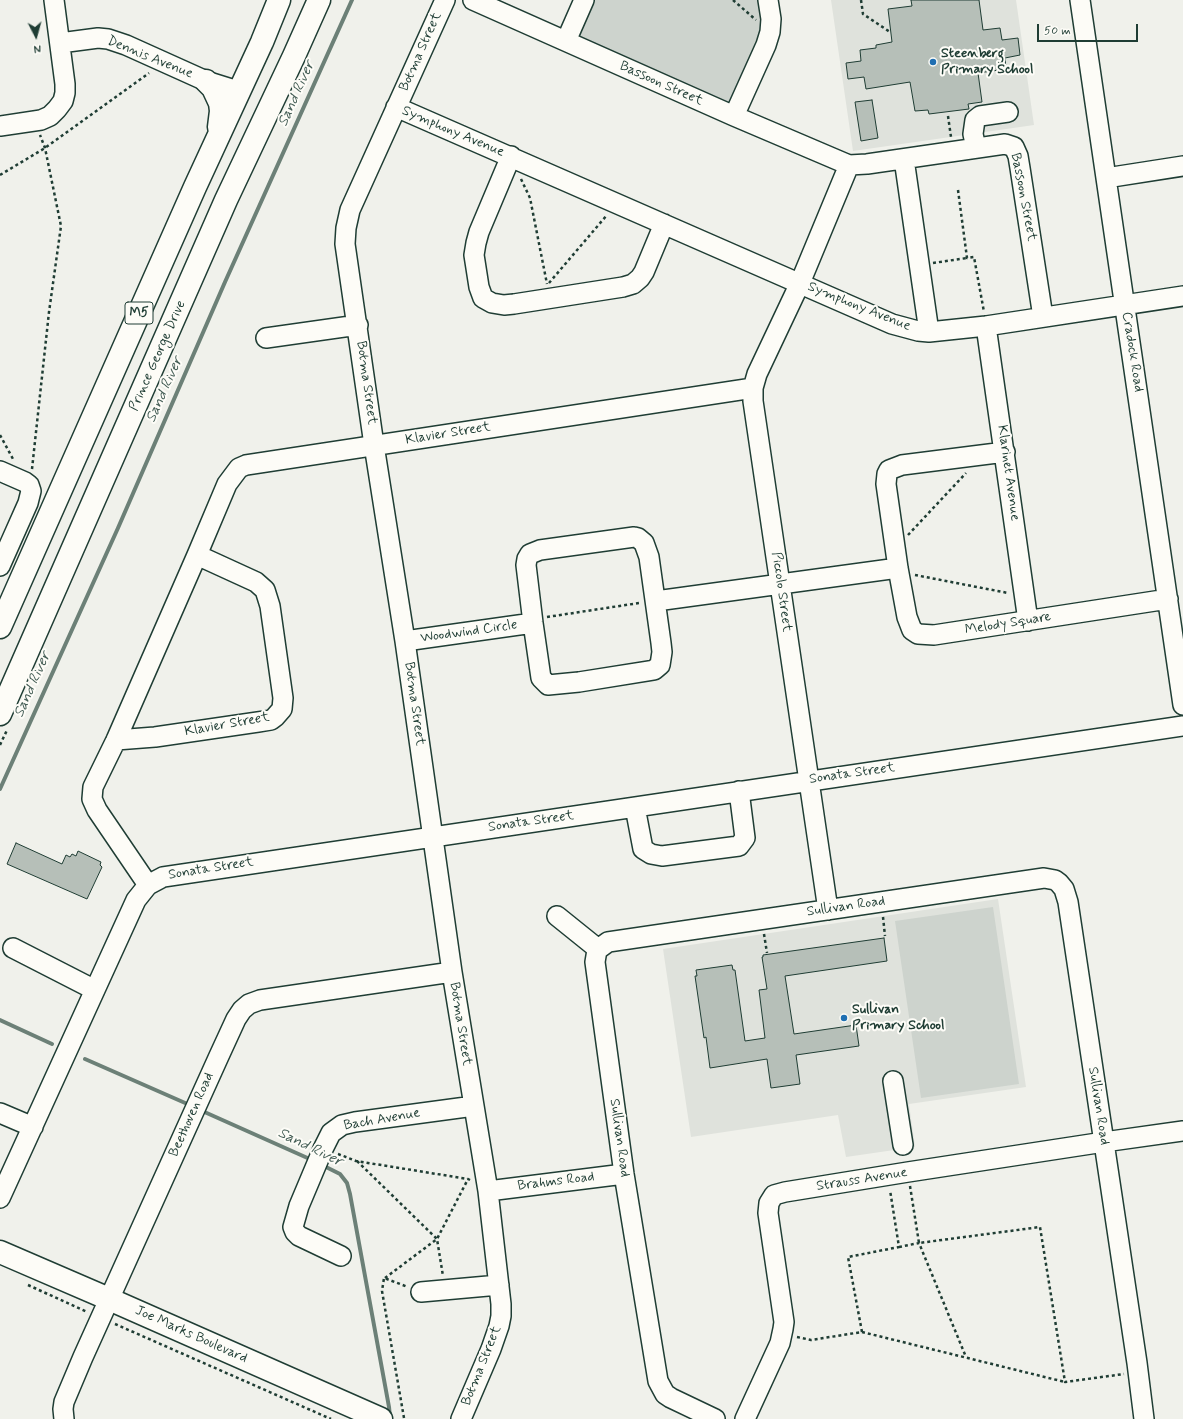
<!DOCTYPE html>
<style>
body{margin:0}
#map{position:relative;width:1183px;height:1419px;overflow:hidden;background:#f0f1eb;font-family:Mynerve,sans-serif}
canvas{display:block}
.north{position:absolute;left:16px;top:16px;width:40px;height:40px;-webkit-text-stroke:3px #fdfcf7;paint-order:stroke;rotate:174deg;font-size:11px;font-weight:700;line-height:16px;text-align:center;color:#1f3d34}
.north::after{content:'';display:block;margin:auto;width:14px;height:18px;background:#1f3d34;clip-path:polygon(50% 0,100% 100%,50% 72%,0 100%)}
.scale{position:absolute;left:1037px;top:24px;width:101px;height:18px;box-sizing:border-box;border:2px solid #1f3d34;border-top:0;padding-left:5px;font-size:12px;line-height:14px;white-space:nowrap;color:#1f3d34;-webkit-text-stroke:3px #fdfcf7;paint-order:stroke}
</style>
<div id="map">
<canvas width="1183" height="1419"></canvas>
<div class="north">N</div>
<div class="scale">50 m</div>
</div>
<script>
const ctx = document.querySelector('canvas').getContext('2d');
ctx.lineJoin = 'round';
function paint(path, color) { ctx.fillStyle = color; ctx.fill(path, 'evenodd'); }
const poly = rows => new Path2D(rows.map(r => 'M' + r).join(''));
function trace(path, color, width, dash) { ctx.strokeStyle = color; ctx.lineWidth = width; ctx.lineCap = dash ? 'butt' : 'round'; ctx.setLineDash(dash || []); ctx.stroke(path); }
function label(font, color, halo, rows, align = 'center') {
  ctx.font = font + ' Mynerve,sans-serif'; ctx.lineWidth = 4; ctx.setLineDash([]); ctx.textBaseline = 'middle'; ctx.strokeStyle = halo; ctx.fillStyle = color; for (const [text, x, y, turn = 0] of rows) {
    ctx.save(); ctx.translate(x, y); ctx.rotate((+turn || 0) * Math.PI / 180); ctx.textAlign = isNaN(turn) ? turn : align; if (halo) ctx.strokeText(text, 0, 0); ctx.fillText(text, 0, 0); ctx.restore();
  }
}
paint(poly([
 [831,0,1016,0,1034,125,853,151],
 [998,899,1026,1087,909,1104,915,1147,846,1157,838,1115,691,1137,663,949]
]), '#dfe2dc');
paint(poly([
 [588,0,761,0,763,31,734,98,725,103,578,37],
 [993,907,1019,1084,921,1098,895,921]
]), '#cdd3cd');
trace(poly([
 [0,789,118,528,225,282,352,0],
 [0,1020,52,1044],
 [85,1059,192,1106],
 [200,1110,312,1160],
 [322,1165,340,1174,347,1183,350,1194,389,1407,390,1417]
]), '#6c8077', 4);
const building = poly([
 [911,0,979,0,983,30,1000,28,1002,40,1018,38,1020,55,1005,58,1006,69,978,73,982,102,968,104,969,109,929,114,928,110,915,111,910,82,866,89,864,77,848,79,846,63,861,61,860,50,876,48,876,45,892,42,888,9,912,6,911,0],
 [872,100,878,138,861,141,855,102,872,100],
 [16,843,62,864,66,855,70,857,72,854,76,856,78,851,101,862,100,865,102,867,87,899,7,864,16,843],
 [884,938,887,961,785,976,794,1034,856,1025,859,1046,796,1055,800,1084,771,1088,767,1059,710,1068,706,1037,704,1038,695,976,697,976,696,970,732,965,733,970,735,970,745,1041,765,1038,759,990,767,989,762,957,763,957,763,955,884,938]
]);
paint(building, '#b6bfb8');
trace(building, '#1f3d34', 1);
const minor = poly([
 [445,0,350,210,346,228,345,244,374,445,405,641,452,972,488,1191,501,1304,501,1316,499,1326,491,1349,461,1419],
 [473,0,734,116,849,165,867,164,1005,144,1014,147,1018,156,1020,168,1043,317],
 [1080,0,1183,705],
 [566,41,584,0],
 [60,43,98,38,108,39,126,45,206,81,238,91],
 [396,107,892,324,918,331,929,332,986,326,1183,296],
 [734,116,766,45,770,32,771,19,768,0],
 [0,126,41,120,50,116,57,109,63,101,65,93,65,84,54,0],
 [976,148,973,134,975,120,980,116,1008,112],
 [511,156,479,232,476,243,474,255,479,287,483,298,492,303,504,305,514,304,623,287,633,284,640,278,644,272,664,224],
 [904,159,929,332],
 [1106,178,1183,166],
 [986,326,1028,621],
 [266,338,358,325],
 [1005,452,902,465,889,470,887,474,886,484,898,568,907,617,912,630,918,634,934,635,1168,599],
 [0,471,25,482,29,485,31,491,28,503,0,566],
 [634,537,638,538,644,543,649,557,661,643,662,652,660,665,654,670,648,671,579,682,548,685,541,678,533,623,526,565,527,559,530,554,540,550,634,537],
 [656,601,898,568],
 [405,641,533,623],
 [116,740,155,737,258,722,271,720,275,717,282,709,283,698,270,606,265,590,256,582,197,555],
 [635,807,643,849,651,854,662,856,739,846,745,838,739,791],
 [148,885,97,810,92,799,93,787,116,740,197,555,227,484,239,468,246,465,753,388],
 [828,910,753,401,753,388,757,374,800,283,849,165],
 [557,916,598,949],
 [13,948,95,990],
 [893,1081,903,1145],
 [0,1113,33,1127],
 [488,1191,624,1174],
 [0,1198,136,900,148,885,163,877,1183,726],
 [341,1256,299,1236,295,1232,293,1227,299,1206,323,1149,331,1133,342,1125,355,1122,474,1106],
 [421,1292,499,1285],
 [64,1419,63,1409,64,1402,83,1357,219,1056,236,1019,242,1010,249,1004,260,1000,452,972],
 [715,1419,671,1398,665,1394,658,1381,624,1174,595,962,597,950,608,942,1044,878,1055,880,1059,883,1064,889,1068,902,1137,1363,1144,1419],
 [745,1419,780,1343,783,1329,784,1322,768,1213,769,1203,774,1195,785,1192,908,1172,1104,1142,1183,1131]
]);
const major = poly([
 [206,81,213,88,220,103,221,111,219,127],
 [0,627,195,187,262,42,279,0],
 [0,714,226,200,294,56,319,0],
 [0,1252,109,1299,381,1419]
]);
trace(minor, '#1f3d34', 22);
trace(major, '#1f3d34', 25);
trace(poly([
 [733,0,756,20],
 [861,0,863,14,890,32],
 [948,116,951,137],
 [0,175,45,148,149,73],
 [521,179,530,198,547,284],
 [958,190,967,258,974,257,984,312],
 [933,263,967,258],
 [549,283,607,215],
 [0,435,13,459],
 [32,469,49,312,61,226,45,148,40,135],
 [908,535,966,473],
 [915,575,1008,593],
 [547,617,639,603],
 [0,745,7,730],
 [883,917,885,936],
 [764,934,767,953],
 [338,1154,356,1161,468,1179,470,1180],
 [357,1161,437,1239,443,1276],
 [910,1186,919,1243,1040,1227,1065,1382,1124,1374],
 [899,1247,919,1243,966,1357],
 [385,1278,437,1239,468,1179],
 [28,1285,87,1312],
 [115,1324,331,1419],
 [862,1332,1065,1382],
 [797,1337,811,1340,862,1332,848,1257,899,1247,890,1190],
 [404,1418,382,1291,384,1278,408,1287]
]), '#1f3d34', 2.5, [3, 3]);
trace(minor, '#fdfcf7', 19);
trace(major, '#fdfcf7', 22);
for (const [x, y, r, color] of [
 [933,62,4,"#1f6fb2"],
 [844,1018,4,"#1f6fb2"]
]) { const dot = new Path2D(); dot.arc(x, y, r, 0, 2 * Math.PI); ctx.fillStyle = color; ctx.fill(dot); trace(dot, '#fdfcf7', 1.5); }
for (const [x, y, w] of [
 [139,313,28]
]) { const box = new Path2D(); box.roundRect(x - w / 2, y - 11, w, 22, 3); ctx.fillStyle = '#fdfcf7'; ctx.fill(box); trace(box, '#1f3d34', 1); }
label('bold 13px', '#1f3d34', null, [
 ["M5",139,313]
]);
label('14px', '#1f3d34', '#fdfcf7', [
 ["Botma Street",421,52,-66],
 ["Dennis Avenue",150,58,22],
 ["Bassoon Street",661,84,24],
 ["Symphony Avenue",453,132,23],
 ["Bassoon Street",1023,197,79],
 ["Symphony Avenue",859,307,22],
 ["Cradock Road",1132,352,81],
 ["Prince George Drive",158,356,-66],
 ["Botma Street",366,383,82],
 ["Klavier Street",448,434,-9],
 ["Klarinet Avenue",1008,473,82],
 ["Piccolo Street",781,592,82],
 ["Melody Square",1008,624,-9],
 ["Woodwind Circle",469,632,-8],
 ["Botma Street",414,704,82],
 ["Klavier Street",227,725,-10],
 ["Sonata Street",852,774,-8],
 ["Sonata Street",531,822,-8],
 ["Sonata Street",211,869,-9],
 ["Sullivan Road",846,907,-8],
 ["Botma Street",460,1024,81],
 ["Sullivan Road",1098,1106,81],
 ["Beethoven Road",192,1115,-66],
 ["Bach Avenue",382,1120,-10],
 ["Sullivan Road",619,1138,82],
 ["Strauss Avenue",862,1180,-9],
 ["Brahms Road",556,1182,-7],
 ["Joe Marks Boulevard",191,1335,24],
 ["Botma Street",482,1366,-68]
]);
label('bold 14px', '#1f3d34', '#fdfcf7', [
 ["Steenberg",941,54],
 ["Primary School",941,70],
 ["Sullivan",852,1010],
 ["Primary School",852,1026]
], 'left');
label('italic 15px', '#455e56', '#fdfcf7', [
 ["Sand River",297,94,-66],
 ["Sand River",165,390,-66],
 ["Sand River",33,685,-66],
 ["Sand River",310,1148,26]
]);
</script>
